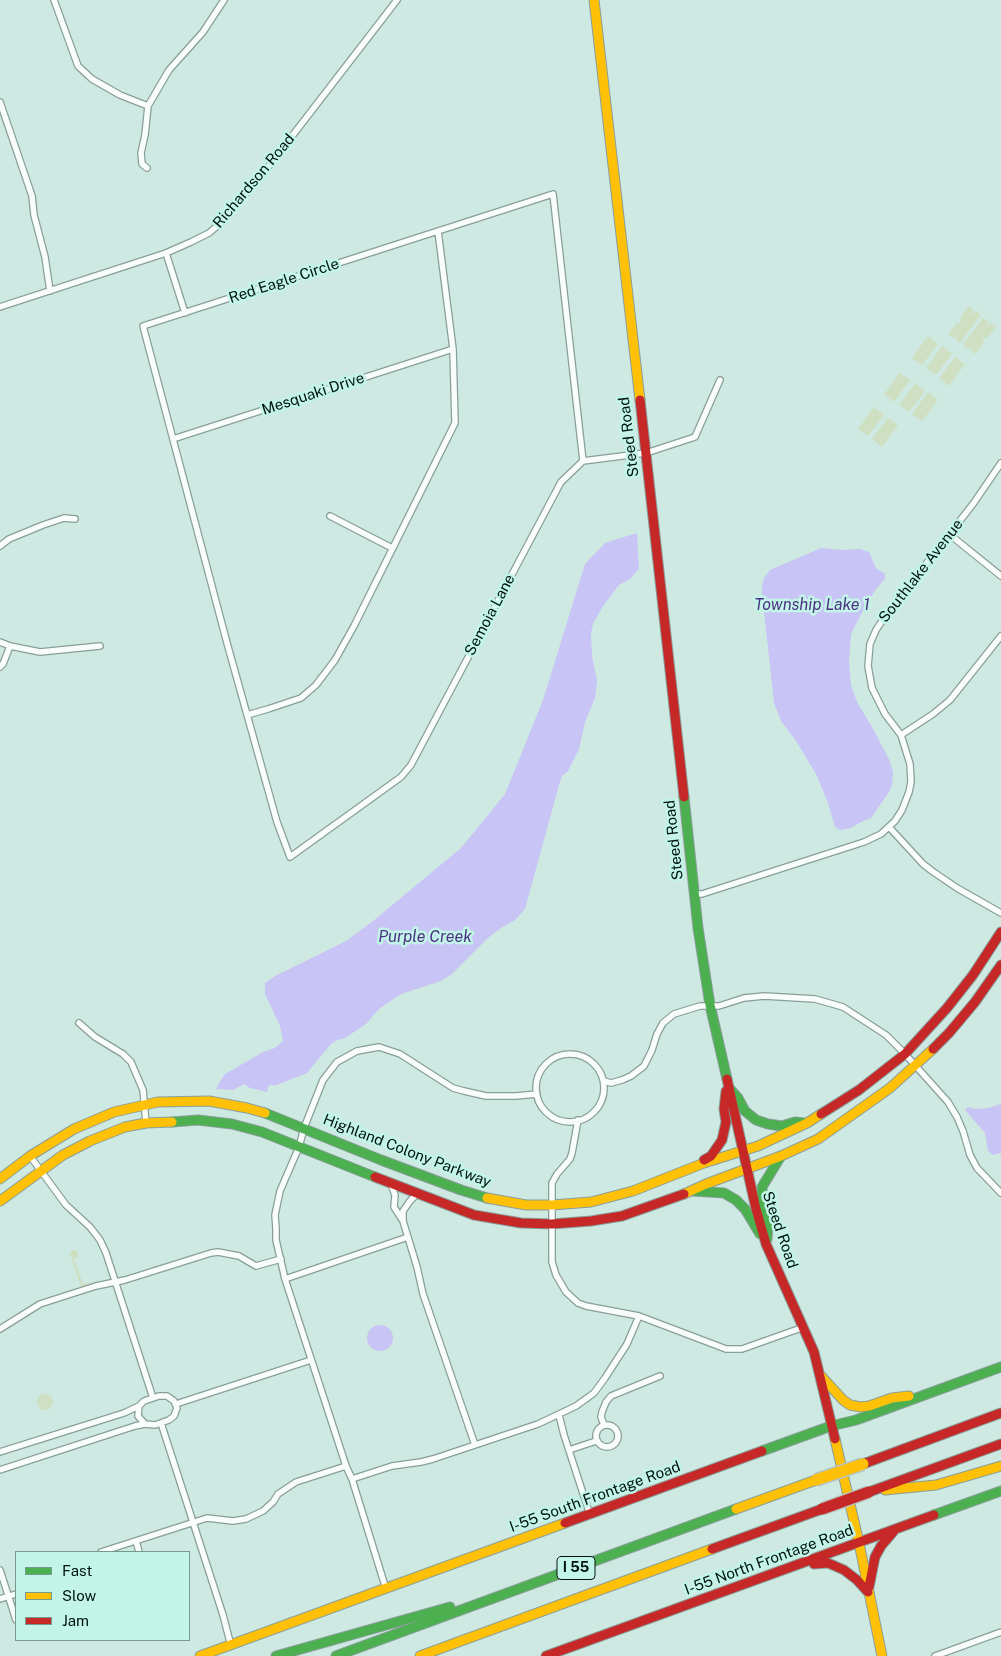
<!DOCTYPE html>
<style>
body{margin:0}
#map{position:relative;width:1001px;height:1656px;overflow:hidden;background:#cee9e2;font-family:"Public Sans",sans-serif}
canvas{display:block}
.legend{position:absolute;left:15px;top:1551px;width:175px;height:90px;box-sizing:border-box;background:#c2f5e7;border:1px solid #759b90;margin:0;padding:6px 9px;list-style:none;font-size:15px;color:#01130e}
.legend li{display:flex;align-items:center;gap:10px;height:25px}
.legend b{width:25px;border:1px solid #759b90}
</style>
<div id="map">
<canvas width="1001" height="1656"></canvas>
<ul class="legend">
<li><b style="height:6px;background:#4caf50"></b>Fast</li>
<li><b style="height:6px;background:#ffc107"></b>Slow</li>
<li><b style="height:6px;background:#c62828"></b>Jam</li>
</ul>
</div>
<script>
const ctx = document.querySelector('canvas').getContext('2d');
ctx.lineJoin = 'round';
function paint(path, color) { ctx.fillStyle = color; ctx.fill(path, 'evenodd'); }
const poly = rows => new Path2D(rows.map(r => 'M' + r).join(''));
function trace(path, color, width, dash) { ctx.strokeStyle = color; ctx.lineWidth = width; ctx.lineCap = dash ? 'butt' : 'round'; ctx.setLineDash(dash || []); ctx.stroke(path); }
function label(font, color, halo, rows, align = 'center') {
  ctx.font = font + ' "Public Sans",sans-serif'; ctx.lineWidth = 5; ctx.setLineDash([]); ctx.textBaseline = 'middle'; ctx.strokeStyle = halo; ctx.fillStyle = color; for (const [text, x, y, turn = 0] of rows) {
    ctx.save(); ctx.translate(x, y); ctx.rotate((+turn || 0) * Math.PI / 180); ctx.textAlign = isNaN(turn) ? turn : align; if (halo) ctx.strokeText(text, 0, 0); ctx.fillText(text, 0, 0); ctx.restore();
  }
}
paint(poly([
 [969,306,974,310,972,314,973,315,976,311,981,315,960,343,955,339,957,336,956,335,954,338,948,334,957,323,959,324,962,319,960,318],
 [983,318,989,322,986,325,988,326,990,323,996,327,987,338,985,337,982,341,984,342,975,354,970,350,971,347,968,349,963,345],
 [928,336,938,344,922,365,912,358],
 [942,346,952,354,936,375,926,368],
 [955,357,965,364,949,386,939,378],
 [900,373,910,380,894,402,884,394],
 [915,383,925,391,909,412,899,405],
 [928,392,938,400,922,421,912,414],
 [874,407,884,415,868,436,858,429],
 [888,418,898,425,882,447,872,439],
 [72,1250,76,1250,78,1254,78,1257,74,1259,83,1284,89,1282,90,1286,81,1287,70,1254],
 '37 1402a8 8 0 1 1 16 0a8 8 0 1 1-16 0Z'
]), '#cfe0c2');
paint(poly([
 [637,533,639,569,630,579,619,585,603,606,593,624,591,633,592,656,597,680,595,698,585,722,579,749,568,771,562,776,559,785,525,909,515,920,501,928,489,937,452,974,441,981,401,994,379,1009,366,1024,345,1038,335,1041,331,1044,307,1073,274,1086,271,1084,268,1087,267,1092,250,1088,244,1084,233,1090,216,1089,219,1083,225,1074,263,1052,275,1048,283,1041,280,1026,265,994,265,983,275,976,346,941,373,921,461,848,505,794,543,700,585,564,605,543],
 [821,548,842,550,860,549,869,552,876,568,885,574,885,579,876,589,866,605,851,634,849,661,851,685,857,702,872,727,889,759,893,772,892,785,889,792,871,818,861,822,851,828,840,830,835,827,828,803,816,774,796,741,781,721,774,703,762,593,762,585,764,578,770,570],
 [1001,1104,1001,1153,993,1155,988,1151,985,1133,965,1110,968,1107,975,1109,988,1108],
 '367 1338a13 13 0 1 1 26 0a13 13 0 1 1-26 0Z'
]), '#c8c4f5');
const street = poly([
 [54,0,78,66,92,79,120,95,148,106],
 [0,102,32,196,34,215,45,257,50,291],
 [147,168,142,164,141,153,145,135,148,106,169,70,203,32,224,0],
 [166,253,185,313],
 [0,307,166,253,191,242,209,233,223,221,269,166,397,0],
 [173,439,453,349],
 [583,461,553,194,143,326,227,643,277,822,290,857,401,777,411,765,561,482,583,461,646,453,695,437,720,380],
 [330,516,392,548],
 [949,534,1001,576],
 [0,546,9,539,43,525,64,518,75,519],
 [0,642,10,646,40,652,100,646],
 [0,667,3,664,10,646],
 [247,715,268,709,301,698,316,685,335,660,354,626,455,423,453,349,438,231],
 [901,735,933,714,950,700,1001,636],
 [889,827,923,864,932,871,957,888,1001,913],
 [695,894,702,894,864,842,881,834,895,821,902,810,909,792,911,782,910,764,901,735,885,714,872,688,868,666,870,644,876,630,886,615,973,504,1001,463],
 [79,1023,95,1037,123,1054,131,1062,143,1090,146,1123],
 '536 1088a34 34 0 1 1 68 0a34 34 0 1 1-68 0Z',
 [604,1081,611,1083,622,1080,631,1076,644,1066,652,1050,657,1034,663,1023,674,1014,700,1006,719,1006,744,998,764,996,815,999,843,1007,886,1035,905,1054,948,1102,957,1117,963,1131,970,1155,977,1168,1001,1193],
 [578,1120,572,1153,570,1159,557,1174,552,1183,552,1262,556,1275,566,1292,578,1303,586,1306,639,1316,726,1349,742,1349,804,1327],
 [30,1156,66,1205,90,1227,100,1240,106,1253,153,1398],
 [391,1184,395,1195,394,1207,403,1221,417,1267,423,1294,475,1445],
 [403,1221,403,1211,410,1201,417,1194],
 [285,1279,408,1237],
 [0,1329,40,1304,96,1286,125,1280,211,1253,218,1252,239,1256,256,1266,281,1259],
 [159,1396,167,1396,174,1401,177,1408,174,1416,169,1420,155,1425,145,1424,138,1416,139,1406,144,1401,159,1396],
 [176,1404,311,1360],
 [559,1415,564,1435,590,1515],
 [161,1423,223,1615,231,1646],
 '596 1436a11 11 0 1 1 22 0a11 11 0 1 1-22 0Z',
 [604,1425,601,1417,602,1412,606,1402,611,1396,660,1376],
 [569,1450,596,1441],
 [0,1452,124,1413,139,1406],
 [0,1470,135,1426,145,1424],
 [352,1479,392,1466,421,1462,433,1459,538,1424,576,1406,594,1393,605,1378,627,1344,639,1316],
 [136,1541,139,1552],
 [101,1552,207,1518,233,1521,246,1519,263,1511,273,1502,278,1494,296,1482,346,1466],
 [0,1570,16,1620],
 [386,1589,352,1479,346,1466,285,1279,276,1240,276,1228,275,1215,280,1191,299,1147,304,1128,323,1080,337,1062,357,1051,379,1047,400,1054,453,1088,464,1091,486,1096,516,1096,537,1094],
 [0,1599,16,1594],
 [935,1656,1001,1632]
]);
const fast = poly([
 [684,797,698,928,710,1005,727,1079],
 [729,1088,738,1098,745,1111,756,1120,768,1124,782,1126,795,1122,804,1123],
 [265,1113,381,1160,461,1190,487,1198],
 [172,1122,198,1120,232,1124,262,1132,375,1177],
 [693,1191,724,1193,736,1200,745,1209,760,1234],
 [767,1239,768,1225,762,1201,762,1187,781,1156],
 [762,1451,831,1426,856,1420,1001,1367],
 [934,1515,1001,1491],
 [276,1656,450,1607],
 [336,1656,736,1509]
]);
const slow = poly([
 [594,0,640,400],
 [0,1179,30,1156,74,1129,114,1112,158,1102,209,1101,247,1108,265,1113],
 [684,1194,706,1184,781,1156,818,1139,890,1088,933,1049],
 [487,1198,526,1205,552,1205,591,1202,633,1191,704,1163,758,1146,807,1123,821,1114],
 [0,1201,63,1155,90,1141,125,1127,146,1123,172,1122],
 [821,1376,843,1400,850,1405,861,1407,869,1406,892,1398,909,1396],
 [835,1439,859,1543,882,1656],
 [885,1490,936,1485,1001,1466],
 [736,1509,816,1480],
 [200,1656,565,1523],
 [420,1656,712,1549]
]);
const jam = poly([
 [640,400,684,797],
 [933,1049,949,1033,975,1002,1001,965],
 [727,1079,756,1209,766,1244,814,1352,835,1439],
 [821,1114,859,1090,905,1054,947,1008,973,975,1001,932],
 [704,1160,711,1156,722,1140,726,1122,724,1109,726,1091],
 [375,1177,474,1215,521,1223,552,1224,591,1221,622,1216,684,1194],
 [863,1464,1001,1413],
 [869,1492,1001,1444],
 [565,1523,762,1451],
 [712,1549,822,1509],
 [814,1564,828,1563,844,1570,857,1580,868,1592],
 [869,1587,875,1557,881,1546,893,1532],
 [546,1656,934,1515]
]);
trace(street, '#899e99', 8);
trace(fast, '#899e99', 11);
trace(slow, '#899e99', 11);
trace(jam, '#899e99', 11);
trace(street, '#f8fcfb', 5.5);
trace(fast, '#4caf50', 9);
trace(slow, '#ffc107', 9);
trace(jam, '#c62828', 9);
const slowBridge = poly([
 [816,1480,863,1464]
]);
const jamBridge = poly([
 [822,1509,869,1492]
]);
trace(slowBridge, '#b6c3c0', 14, []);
trace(jamBridge, '#b6c3c0', 14, []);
trace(slowBridge, '#ffc107', 11);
trace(jamBridge, '#c62828', 11);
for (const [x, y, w] of [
 [576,1568,38]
]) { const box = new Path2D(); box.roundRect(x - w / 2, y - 11.5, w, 23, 4); ctx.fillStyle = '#c2f5e7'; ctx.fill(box); trace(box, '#01130e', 1); }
label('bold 14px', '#01130e', null, [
 ["I 55",576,1568]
]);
label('15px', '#01130e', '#c2f5e7', [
 ["Richardson Road",254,181,-50],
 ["Red Eagle Circle",284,281,-18],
 ["Mesquaki Drive",313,394,-18],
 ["Steed Road",629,437,-97],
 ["Southlake Avenue",921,571,-52],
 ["Semoia Lane",490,615,-62],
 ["Steed Road",674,840,-96],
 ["Highland Colony Parkway",407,1151,21],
 ["Steed Road",780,1230,71],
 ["I-55 South Frontage Road",595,1497,-20],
 ["I-55 North Frontage Road",769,1560,-20]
]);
label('italic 16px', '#4d3183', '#c2f5e7', [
 ["Township Lake 1",812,605],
 ["Purple Creek",425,937]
]);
</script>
